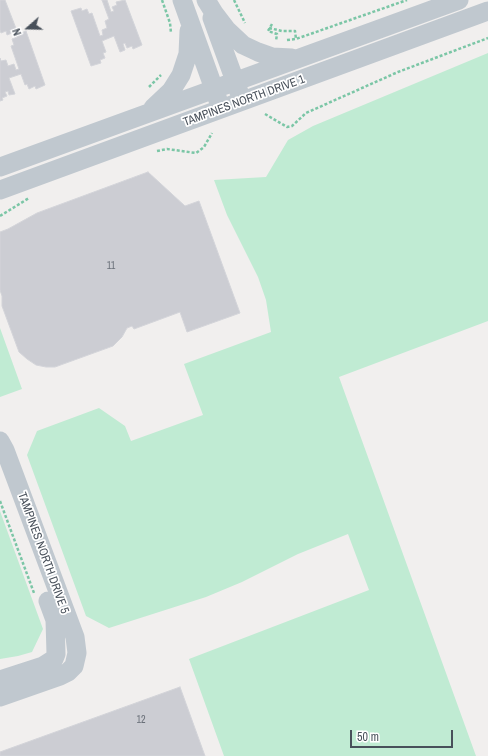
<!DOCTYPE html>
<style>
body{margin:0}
#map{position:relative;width:488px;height:756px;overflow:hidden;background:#f1efee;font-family:"Archivo Narrow",sans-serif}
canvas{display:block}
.north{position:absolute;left:8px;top:8px;width:40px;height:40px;-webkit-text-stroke:3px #fff;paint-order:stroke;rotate:250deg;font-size:11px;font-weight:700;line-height:16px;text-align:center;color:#48505a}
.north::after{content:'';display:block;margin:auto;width:14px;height:18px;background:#48505a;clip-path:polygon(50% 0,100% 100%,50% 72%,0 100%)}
.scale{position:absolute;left:350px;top:730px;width:103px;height:18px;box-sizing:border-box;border:2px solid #48505a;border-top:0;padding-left:5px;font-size:12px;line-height:14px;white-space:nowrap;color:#48505a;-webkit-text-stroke:3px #fff;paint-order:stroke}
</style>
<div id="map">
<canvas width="488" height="756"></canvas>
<div class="north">N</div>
<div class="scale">50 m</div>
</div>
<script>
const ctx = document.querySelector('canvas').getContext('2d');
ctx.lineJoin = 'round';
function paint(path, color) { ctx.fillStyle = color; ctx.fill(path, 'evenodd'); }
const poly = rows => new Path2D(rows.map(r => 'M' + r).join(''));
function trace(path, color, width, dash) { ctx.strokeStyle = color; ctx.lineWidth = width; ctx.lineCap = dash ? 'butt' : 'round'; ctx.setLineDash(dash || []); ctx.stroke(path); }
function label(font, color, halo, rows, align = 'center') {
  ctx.font = font + ' "Archivo Narrow",sans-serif'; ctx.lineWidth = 3.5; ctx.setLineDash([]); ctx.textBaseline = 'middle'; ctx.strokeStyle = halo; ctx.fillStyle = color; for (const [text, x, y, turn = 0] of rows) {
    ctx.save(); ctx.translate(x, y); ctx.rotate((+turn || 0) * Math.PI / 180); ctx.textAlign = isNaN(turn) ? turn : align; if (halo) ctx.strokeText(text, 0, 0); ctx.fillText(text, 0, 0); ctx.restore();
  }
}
paint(poly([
 [488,53,488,321,339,377,476,756,224,756,189,659,369,590,348,534,298,554,242,582,206,597,109,628,86,616,27,455,37,431,99,408,125,426,131,441,203,415,184,364,271,332,266,300,258,277,227,215,214,180,266,177,288,140,313,126],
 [0,328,22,389,0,397],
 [0,511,43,629,32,652,18,656,0,659]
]), '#c0ebd3');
const building = poly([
 [0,0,5,0,17,31,7,35,6,31,1,33,0,30,0,0],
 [102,0,107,0,111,12,114,11,112,7,117,5,116,2,125,0,142,45,133,49,132,46,127,48,125,43,123,44,125,50,120,52,114,36,102,41,106,52,103,53,105,58,100,60,101,63,91,66,71,11,81,8,82,11,87,9,89,14,92,13,100,36,103,35,102,30,107,28,105,21,109,19,102,0],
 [26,31,45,85,36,89,35,86,29,89,27,84,25,85,21,74,9,78,15,94,9,95,8,91,5,92,7,96,2,98,3,100,0,101,0,58,1,61,6,60,8,66,14,64,16,70,19,69,11,46,14,45,12,39,17,37,16,35,26,31],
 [148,172,185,206,199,201,240,313,187,332,180,312,134,329,132,326,127,328,122,337,113,346,55,367,46,367,36,365,27,359,19,352,2,306,2,296,0,290,0,232,8,229,37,213,148,172],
 [180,687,205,756,0,756,0,752,180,687]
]);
paint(building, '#cccdd3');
trace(building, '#d3d4d9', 1);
trace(poly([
 [162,0,170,23,171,33],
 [234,0,245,23],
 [272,24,268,31,277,34,276,41],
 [269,28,282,31,295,31,296,39],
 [287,40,296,39,407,0],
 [149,87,161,75],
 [265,114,287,127,292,126,306,113,398,72,488,38],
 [157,151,167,149,196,153,204,147,212,133],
 [0,216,29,198],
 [0,501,34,593]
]), '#7bc6a6', 2.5, [3, 2]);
trace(poly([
 [182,0,218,100],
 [206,0,214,13,227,30,243,45,258,52,272,57,292,58],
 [212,18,239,92],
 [153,108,171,91,181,75,188,54,189,31],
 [0,167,459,0],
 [0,190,488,11],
 [0,441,5,450,75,637,77,653,74,666],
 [48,601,55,620,56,654],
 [0,680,43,666,54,659,56,654],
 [0,697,60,676,68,672,74,666]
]), '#c0c8cf', 19);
label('10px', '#696f78', null, [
 ["11",111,266],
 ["12",141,720]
]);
label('12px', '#48505a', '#fff', [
 ["TAMPINES NORTH DRIVE 1",244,101,-20],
 ["TAMPINES NORTH DRIVE 5",43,553,70]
]);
</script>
